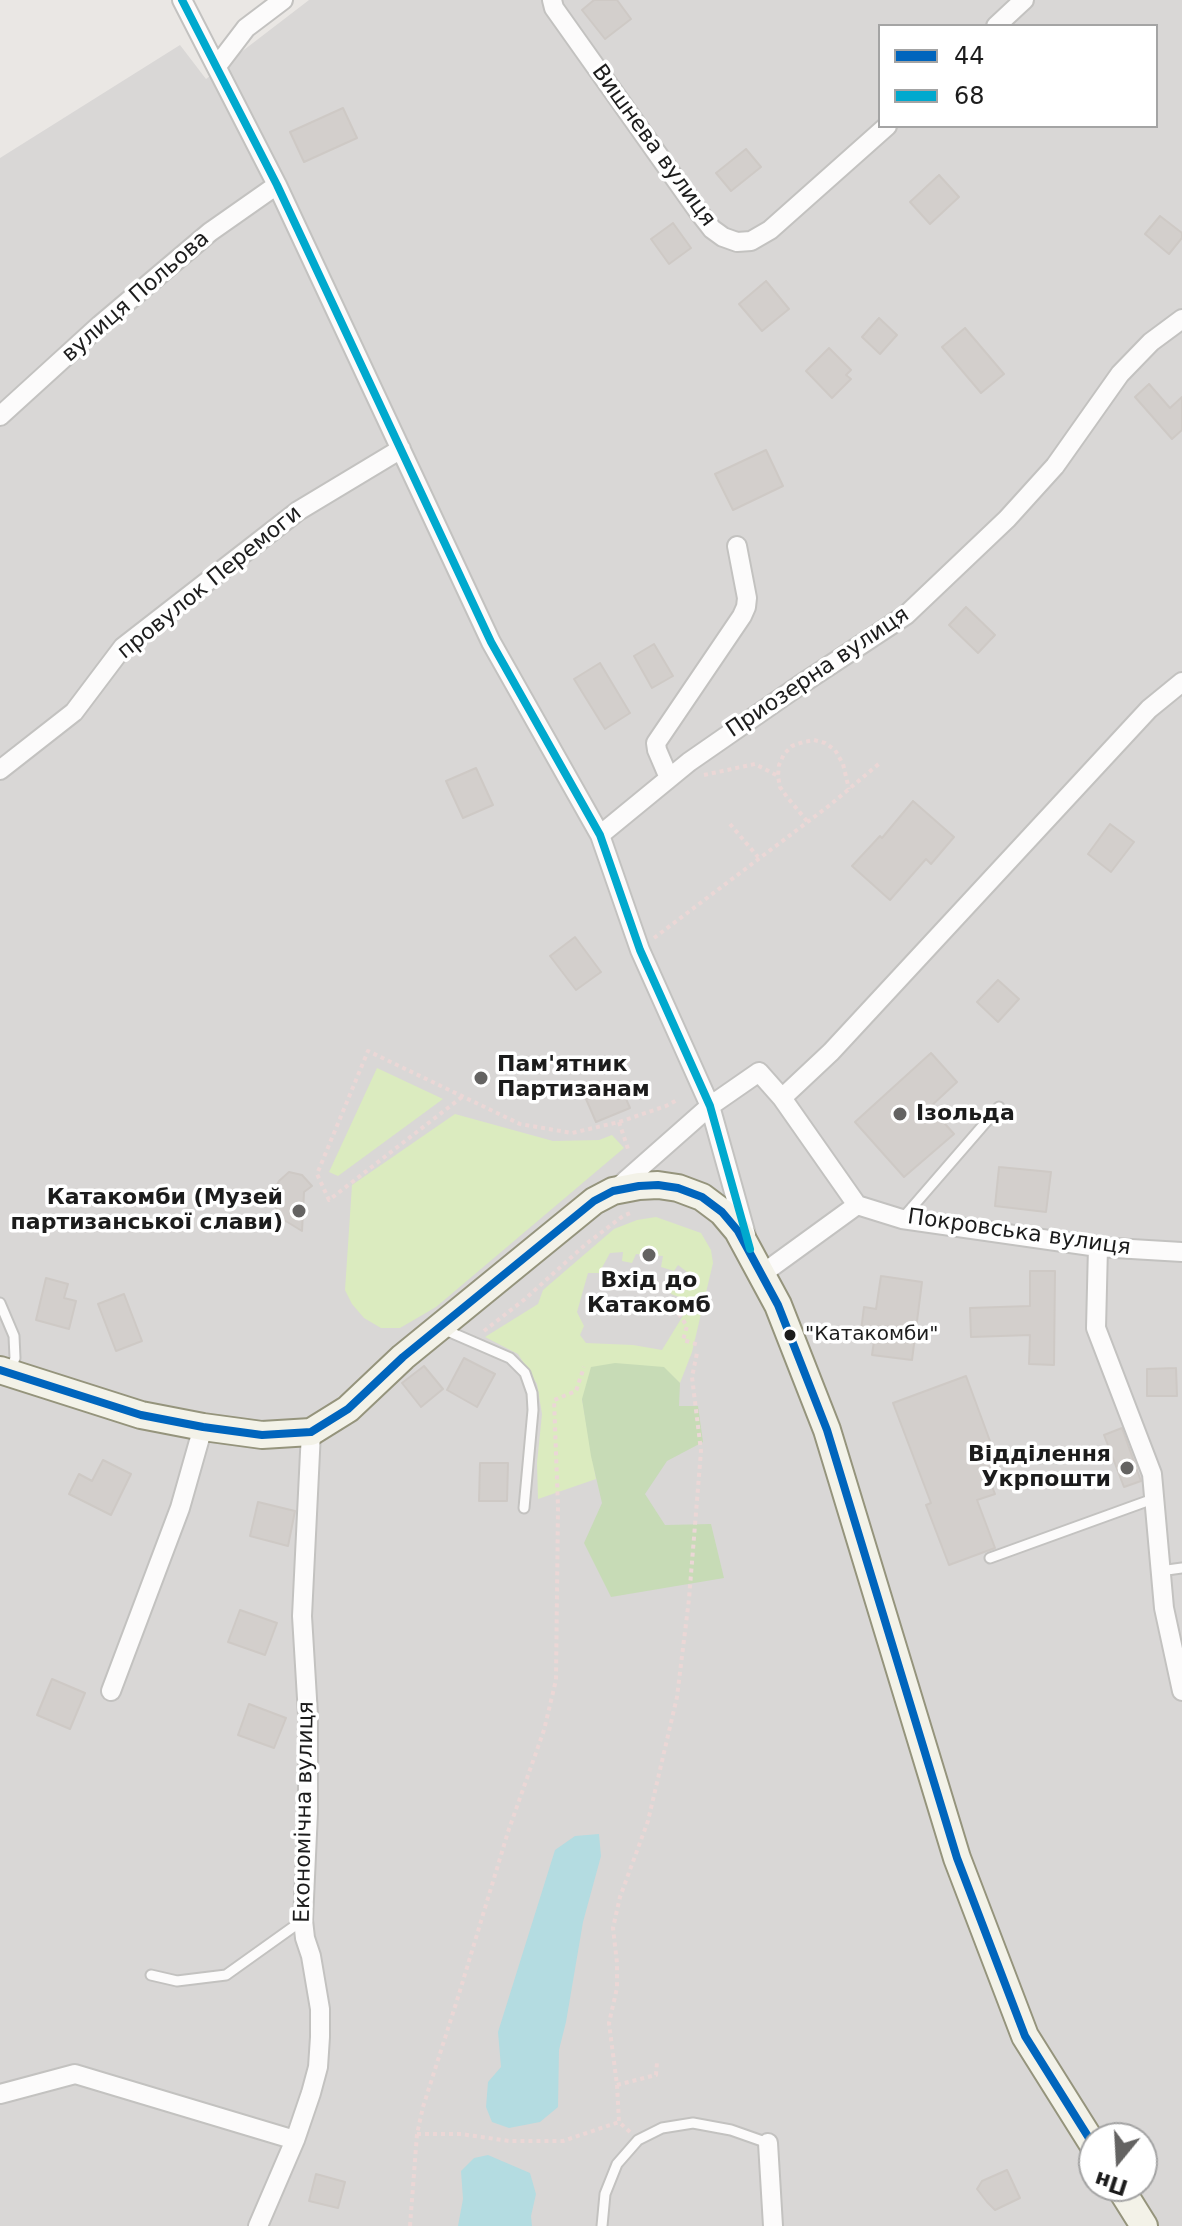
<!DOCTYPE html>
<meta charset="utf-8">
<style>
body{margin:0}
#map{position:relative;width:1182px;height:2226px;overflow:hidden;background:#eae7e4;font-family:"DejaVu Sans",sans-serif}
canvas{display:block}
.legend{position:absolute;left:878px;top:24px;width:280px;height:104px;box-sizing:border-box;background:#fff;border:2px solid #a4a4a4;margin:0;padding:10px 14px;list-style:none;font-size:24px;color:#1c1c1c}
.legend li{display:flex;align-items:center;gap:16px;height:40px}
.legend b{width:40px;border:2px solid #a4a4a4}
.north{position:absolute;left:1078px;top:2122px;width:80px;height:80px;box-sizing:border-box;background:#fff;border:2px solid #a4a4a4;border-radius:50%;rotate:198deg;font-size:22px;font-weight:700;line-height:32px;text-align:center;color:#1c1c1c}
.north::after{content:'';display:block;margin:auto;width:28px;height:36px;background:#646362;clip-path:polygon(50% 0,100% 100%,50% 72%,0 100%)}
</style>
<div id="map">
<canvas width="1182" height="2226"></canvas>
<ul class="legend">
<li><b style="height:10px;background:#0065bd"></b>44</li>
<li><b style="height:10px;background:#00a9ce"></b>68</li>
</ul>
<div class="north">Пн</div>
</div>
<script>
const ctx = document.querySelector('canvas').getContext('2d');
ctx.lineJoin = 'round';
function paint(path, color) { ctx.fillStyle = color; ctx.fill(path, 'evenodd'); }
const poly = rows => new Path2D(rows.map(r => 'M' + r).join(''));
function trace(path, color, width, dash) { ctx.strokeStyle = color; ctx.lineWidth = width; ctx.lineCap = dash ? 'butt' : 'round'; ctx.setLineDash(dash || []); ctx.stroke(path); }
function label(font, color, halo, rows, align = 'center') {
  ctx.font = font + ' "DejaVu Sans",sans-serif'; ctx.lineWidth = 7; ctx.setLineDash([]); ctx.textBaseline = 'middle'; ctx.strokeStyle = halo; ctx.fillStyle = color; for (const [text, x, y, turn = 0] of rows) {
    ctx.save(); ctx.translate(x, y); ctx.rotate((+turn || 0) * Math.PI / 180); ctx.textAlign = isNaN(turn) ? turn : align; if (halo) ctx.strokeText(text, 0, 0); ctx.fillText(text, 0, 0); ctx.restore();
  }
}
paint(poly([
 [309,0,1182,0,1182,2226,0,2226,0,158,180,45,206,79],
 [880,26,1156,26,1156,126,880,126],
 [1094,2138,1142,2138,1142,2186,1094,2186]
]), '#d9d7d6');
paint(poly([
 [377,1068,443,1099,338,1176,329,1172],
 [455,1114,553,1141,599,1140,612,1135,624,1148,436,1307,400,1328,381,1328,364,1318,352,1304,345,1290,352,1185],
 [656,1217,701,1233,711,1250,713,1263,692,1352,680,1383,663,1367,582,1399,596,1479,538,1499,537,1463,542,1414,537,1384,518,1354,485,1337,538,1304,543,1290,614,1229,637,1220],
 [623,1252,622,1261,632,1263,636,1254,663,1256,661,1267,674,1271,678,1265,687,1272,686,1280,672,1284,671,1294,684,1299,684,1314,662,1350,633,1345,586,1343,580,1335,584,1326,577,1312,588,1273,599,1273,610,1253]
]), '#dbebbf');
paint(poly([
 [615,1363,664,1367,680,1383,679,1406,698,1406,703,1442,667,1461,645,1494,665,1525,711,1524,724,1578,611,1597,584,1543,602,1503,591,1456,582,1399,591,1367]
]), '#c7dbb6');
paint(poly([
 [599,1834,601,1856,583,1922,566,2022,559,2050,558,2107,540,2122,509,2128,492,2122,486,2107,488,2082,501,2067,498,2032,555,1850,575,1836],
 [488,2155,530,2173,536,2194,531,2216,532,2226,458,2226,463,2199,461,2171,474,2158]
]), '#b4dce1');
const building = poly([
 [594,0,617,0,631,19,605,39,582,10,594,0],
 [343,108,357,138,304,162,290,132,343,108],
 [746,149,761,167,731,191,716,173,746,149],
 [939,175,959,197,930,224,910,202,939,175],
 [1160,216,1182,233,1182,238,1169,254,1145,234,1160,216],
 [673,223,691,248,669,264,651,239,673,223],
 [766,281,789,309,762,331,739,304,766,281],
 [879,318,897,335,880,354,862,337,879,318],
 [965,328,1004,374,981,393,942,347,965,328],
 [829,348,851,370,846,375,851,379,832,398,806,371,829,348],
 [1149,384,1170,408,1182,397,1182,430,1172,439,1135,397,1149,384],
 [766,450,783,486,733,510,715,474,766,450],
 [966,607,995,635,978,653,949,625,966,607],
 [654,644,673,676,652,688,634,656,654,644],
 [600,663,630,713,605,729,574,679,600,663],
 [476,768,493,805,463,818,446,781,476,768],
 [913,801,954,837,931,864,926,859,890,900,852,866,880,836,882,838,913,801],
 [1110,824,1134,842,1111,872,1088,854,1110,824],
 [575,937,601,972,576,990,550,956,575,937],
 [998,980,1019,999,998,1022,977,1002,998,980],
 [931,1053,957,1082,930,1107,954,1134,904,1177,855,1122,931,1053],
 [620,1085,630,1108,596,1122,586,1099,620,1085],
 [999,1167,1051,1172,1046,1212,995,1206,999,1167],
 [289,1172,302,1175,312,1186,304,1192,302,1231,284,1220,278,1213,275,1204,276,1187,279,1181,289,1172],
 [1030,1271,1055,1271,1054,1365,1029,1364,1030,1335,971,1337,970,1308,1030,1306,1030,1271],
 [881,1276,922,1282,912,1360,872,1355,874,1341,860,1339,864,1307,876,1309,881,1276],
 [46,1278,68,1284,64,1298,76,1301,69,1329,36,1320,46,1278],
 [124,1294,142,1341,116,1351,98,1304,124,1294],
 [464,1358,495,1374,477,1407,447,1390,464,1358],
 [424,1366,443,1389,421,1407,402,1383,424,1366],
 [1176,1368,1177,1396,1147,1396,1147,1369,1176,1368],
 [966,1376,1004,1479,991,1484,995,1494,977,1500,995,1548,949,1565,926,1505,931,1503,893,1403,966,1376],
 [1122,1428,1141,1481,1124,1487,1104,1435,1122,1428],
 [103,1460,131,1474,111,1515,69,1494,79,1474,92,1481,103,1460],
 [480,1463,508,1463,507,1501,479,1501,480,1463],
 [258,1502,295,1511,288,1546,250,1536,258,1502],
 [240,1610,277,1623,265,1655,228,1642,240,1610],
 [52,1679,85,1693,70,1729,37,1715,52,1679],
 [249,1704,286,1718,274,1748,238,1735,249,1704],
 [1007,2170,1020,2198,995,2210,987,2202,977,2189,982,2181,1007,2170],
 [316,2174,345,2182,338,2208,309,2201,316,2174]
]);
paint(building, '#d3cfcc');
trace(building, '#cec9c5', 2);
const lane = poly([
 [902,1219,999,1107],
 [0,1303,14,1336,15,1358,10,1372],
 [443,1329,510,1358,525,1373,532,1393,533,1410,524,1508],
 [990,1558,1153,1499],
 [1160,1571,1182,1568],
 [151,1975,177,1981,226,1975,303,1920],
 [602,2226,605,2194,617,2164,638,2140,662,2128,693,2123,731,2130,768,2143]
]);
const street = poly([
 [182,0,277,185,491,642,600,835,640,950,710,1106,746,1235],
 [552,0,554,8,698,211,712,229,723,237,737,242,751,241,770,230,887,126],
 [996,26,1024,0],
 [217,66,246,28,283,0],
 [0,416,100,325,210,232,277,185],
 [0,770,74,712,123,647,298,511,401,449],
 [669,778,657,750,656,743,742,616,746,607,747,598,737,546],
 [600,835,689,762,800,685,906,615,1007,519,1055,466,1120,374,1151,342,1182,319],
 [616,1189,710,1106,759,1072,782,1098,831,1052,1149,709,1182,682],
 [857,1205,902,1219,1098,1247,1182,1252],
 [1098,1247,1096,1328,1152,1474,1164,1608,1182,1691],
 [762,1274,857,1205,782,1098],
 [111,1691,180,1508,203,1427],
 [0,2094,75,2074,295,2140],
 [768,2143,773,2226],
 [258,2226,295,2140,311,2093,318,2067,320,2037,320,2009,311,1956,305,1938,303,1920,308,1812,308,1715,302,1616,311,1432]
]);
const secondary = poly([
 [0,1370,141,1415,203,1427,262,1435,311,1432,348,1409,403,1357,594,1201,613,1191,639,1186,658,1185,678,1188,702,1197,722,1212,738,1231,778,1305,827,1430,957,1858,1025,2036,1094,2146],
 [1119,2186,1144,2226]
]);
trace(lane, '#c3c2c0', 13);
trace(street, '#c3c2c0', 22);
trace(secondary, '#95947c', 30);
trace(poly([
 [704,775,755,764,778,776],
 [807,821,787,797,780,787,778,776,779,765,784,754,792,746,803,742,814,740,825,743,835,750,843,764,849,789],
 [730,824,758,857],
 [654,938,830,805,881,762],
 [462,1097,329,1200,317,1174,368,1051,520,1124,572,1133,619,1122,666,1106,677,1100],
 [619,1122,628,1149],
 [674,1307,687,1326,683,1340,699,1345],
 [484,1331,525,1299,586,1244,623,1216,633,1212],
 [617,2085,656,2075,657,2062],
 [630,2132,619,2122,617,2085,609,2023,617,1988,617,1963,613,1928,620,1897,648,1821,677,1697,689,1599,701,1451,692,1377,697,1353],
 [417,2134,461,2134,509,2141,563,2141,619,2122],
 [410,2226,417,2134,423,2107,459,1994,508,1832,544,1730,556,1680,558,1506,554,1400,576,1391,584,1367]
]), '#ebd7d6', 4, [4, 4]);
trace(lane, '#fcfbfb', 9);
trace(street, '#fcfbfb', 18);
trace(secondary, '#f3f2e8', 26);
trace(poly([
 [0,1370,141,1415,203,1427,262,1435,311,1432,348,1409,403,1357,594,1201,613,1191,639,1186,658,1185,678,1188,702,1197,722,1212,738,1231,778,1305,827,1430,957,1858,1025,2036,1094,2146]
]), '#0065bd', 8);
trace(poly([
 [182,0,277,185,491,642,600,835,640,950,710,1106,750,1249]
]), '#00a9ce', 8);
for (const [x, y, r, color] of [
 [481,1078,8,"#646362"],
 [900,1114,8,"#646362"],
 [299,1211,8,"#646362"],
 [649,1255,8,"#646362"],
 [790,1335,7,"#1c1c1c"],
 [1127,1468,8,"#646362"]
]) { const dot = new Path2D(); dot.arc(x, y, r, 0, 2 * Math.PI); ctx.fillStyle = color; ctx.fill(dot); trace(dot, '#fff', 3); }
label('20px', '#1c1c1c', '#fff', [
 ["\"Катакомби\"",805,1335]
], 'left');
label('22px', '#1c1c1c', '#fff', [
 ["Вишнева вулиця",653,146,54],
 ["вулиця Польова",136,297,-41],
 ["провулок Перемоги",210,583,-39],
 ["Приозерна вулиця",818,673,-34],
 ["Покровська вулиця",1019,1233,8],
 ["Економічна вулиця",305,1812,-89]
]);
label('bold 22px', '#1c1c1c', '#fff', [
 ["Пам'ятник",497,1065],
 ["Партизанам",497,1090],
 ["Ізольда",916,1114],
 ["Катакомби (Музей",283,1198,"right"],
 ["партизанської слави)",283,1223,"right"],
 ["Вхід до",649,1281,"center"],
 ["Катакомб",649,1306,"center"],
 ["Відділення",1111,1455,"right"],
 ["Укрпошти",1111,1480,"right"]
], 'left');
</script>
